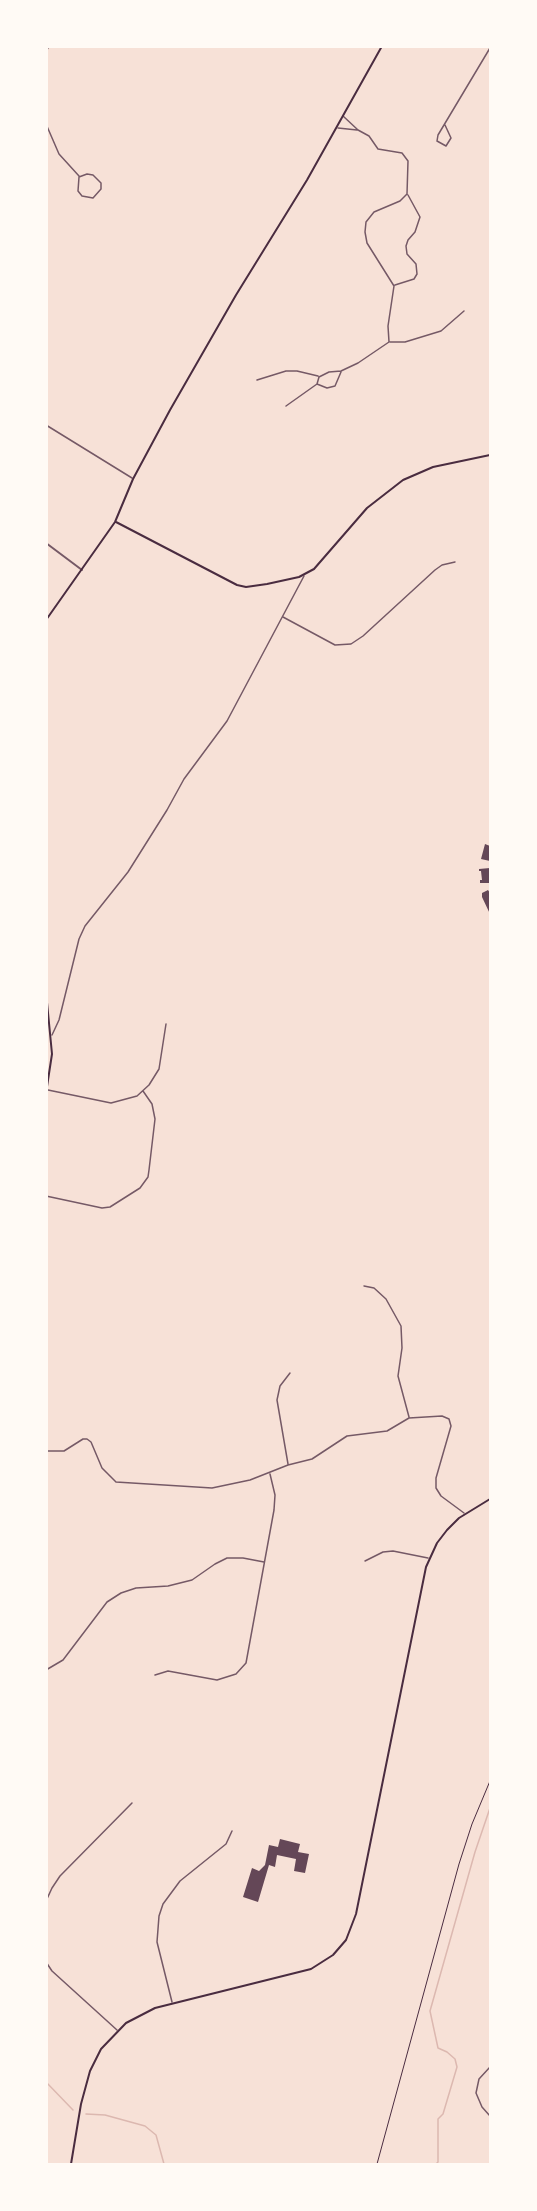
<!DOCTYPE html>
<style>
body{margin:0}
#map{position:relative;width:537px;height:2211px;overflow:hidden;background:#f7e1d7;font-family:Signika,sans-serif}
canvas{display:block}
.frame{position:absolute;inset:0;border:48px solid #fffaf5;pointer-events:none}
</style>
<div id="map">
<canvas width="537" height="2211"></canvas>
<div class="frame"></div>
</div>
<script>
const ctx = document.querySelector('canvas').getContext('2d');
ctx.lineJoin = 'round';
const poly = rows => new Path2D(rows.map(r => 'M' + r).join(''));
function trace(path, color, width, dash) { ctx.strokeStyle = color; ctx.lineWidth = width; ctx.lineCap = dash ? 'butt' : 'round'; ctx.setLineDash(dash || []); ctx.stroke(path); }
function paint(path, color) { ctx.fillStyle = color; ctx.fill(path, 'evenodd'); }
trace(poly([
 [46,2082,73,2110],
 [86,2114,105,2115,145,2126,156,2135,164,2164],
 [436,2164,438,2162,438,2119,443,2114,457,2067,455,2059,447,2052,438,2048,430,2011,475,1852,490,1808]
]), '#dcb8b0', 1.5);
paint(poly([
 [485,844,490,846,490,861,481,859],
 [490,868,490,883,480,883,480,880,482,880,481,871,479,871,479,869],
 [488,890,490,893,490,914,482,897,482,893],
 [280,1839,300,1844,298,1852,309,1854,305,1873,294,1871,296,1859,277,1855,275,1867,269,1865,258,1902,243,1897,252,1868,259,1871,265,1865,269,1845,278,1847]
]), '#644757');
trace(poly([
 [377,2164,459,1864,472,1824,490,1781]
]), '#4a2c40', 1);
trace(poly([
 [46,52,49,46],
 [46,124,59,154,79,176],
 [445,125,451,138,446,146,437,141,438,135,490,48],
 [338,128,357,130],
 [87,174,93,175,101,183,101,189,93,198,82,196,78,191,79,177,87,174],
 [395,285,414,279,417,274,416,264,407,254,406,246,408,240,415,232,420,217,408,195],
 [390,342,405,342,441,331,464,311],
 [257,380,286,371,297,371,318,376],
 [317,384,327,388,335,386,341,372],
 [286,406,317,384,319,377,329,372,341,371,358,363,389,342,388,326,394,286,367,243,365,232,366,222,374,212,400,201,407,194,408,161,402,153,378,149,369,136,358,130,343,116],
 [46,425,132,478],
 [283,617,335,645,351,644,363,636,435,570,442,565,455,562],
 [52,1035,59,1020,79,939,85,926,128,872,167,810,184,779,227,721,304,576],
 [48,1090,111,1103,137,1096,149,1085,159,1069,166,1024],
 [46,1196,102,1208,110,1207,140,1188,148,1177,149,1170,155,1119,152,1104,143,1091],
 [364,1286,374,1288,386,1299,401,1326,402,1348,398,1376,409,1417],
 [46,1451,64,1451,83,1439,87,1439,91,1442,102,1468,116,1482,212,1488,250,1480,288,1465,312,1459,347,1436,387,1431,409,1418,442,1416,449,1419,451,1426,436,1478,436,1488,441,1496,464,1513],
 [288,1464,277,1400,280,1386,290,1373],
 [365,1561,383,1552,393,1551,428,1558],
 [46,1670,63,1660,107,1602,121,1593,136,1588,168,1586,192,1580,215,1564,227,1558,243,1558,264,1562],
 [155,1675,168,1671,217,1680,236,1674,246,1663,274,1510,275,1495,270,1474],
 [46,1901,52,1888,60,1876,132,1803],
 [46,1962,52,1971,117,2030],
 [172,2002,157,1942,159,1916,163,1904,180,1881,226,1844,232,1831],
 [490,2067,479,2079,476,2093,482,2107,490,2116]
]), '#755966', 1.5);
trace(poly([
 [46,543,82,570]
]), '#755966', 2);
trace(poly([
 [116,522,237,585,246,587,267,584,299,577,314,569,367,508,403,480,433,467,490,455],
 [46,620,115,522,133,479,170,410,236,295,307,180,382,46],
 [46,992,52,1054,46,1093],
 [71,2164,81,2104,90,2071,101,2049,126,2023,155,2008,311,1969,333,1955,346,1940,356,1914,426,1567,437,1543,447,1530,459,1518,490,1499]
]), '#4a2c40', 2);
</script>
